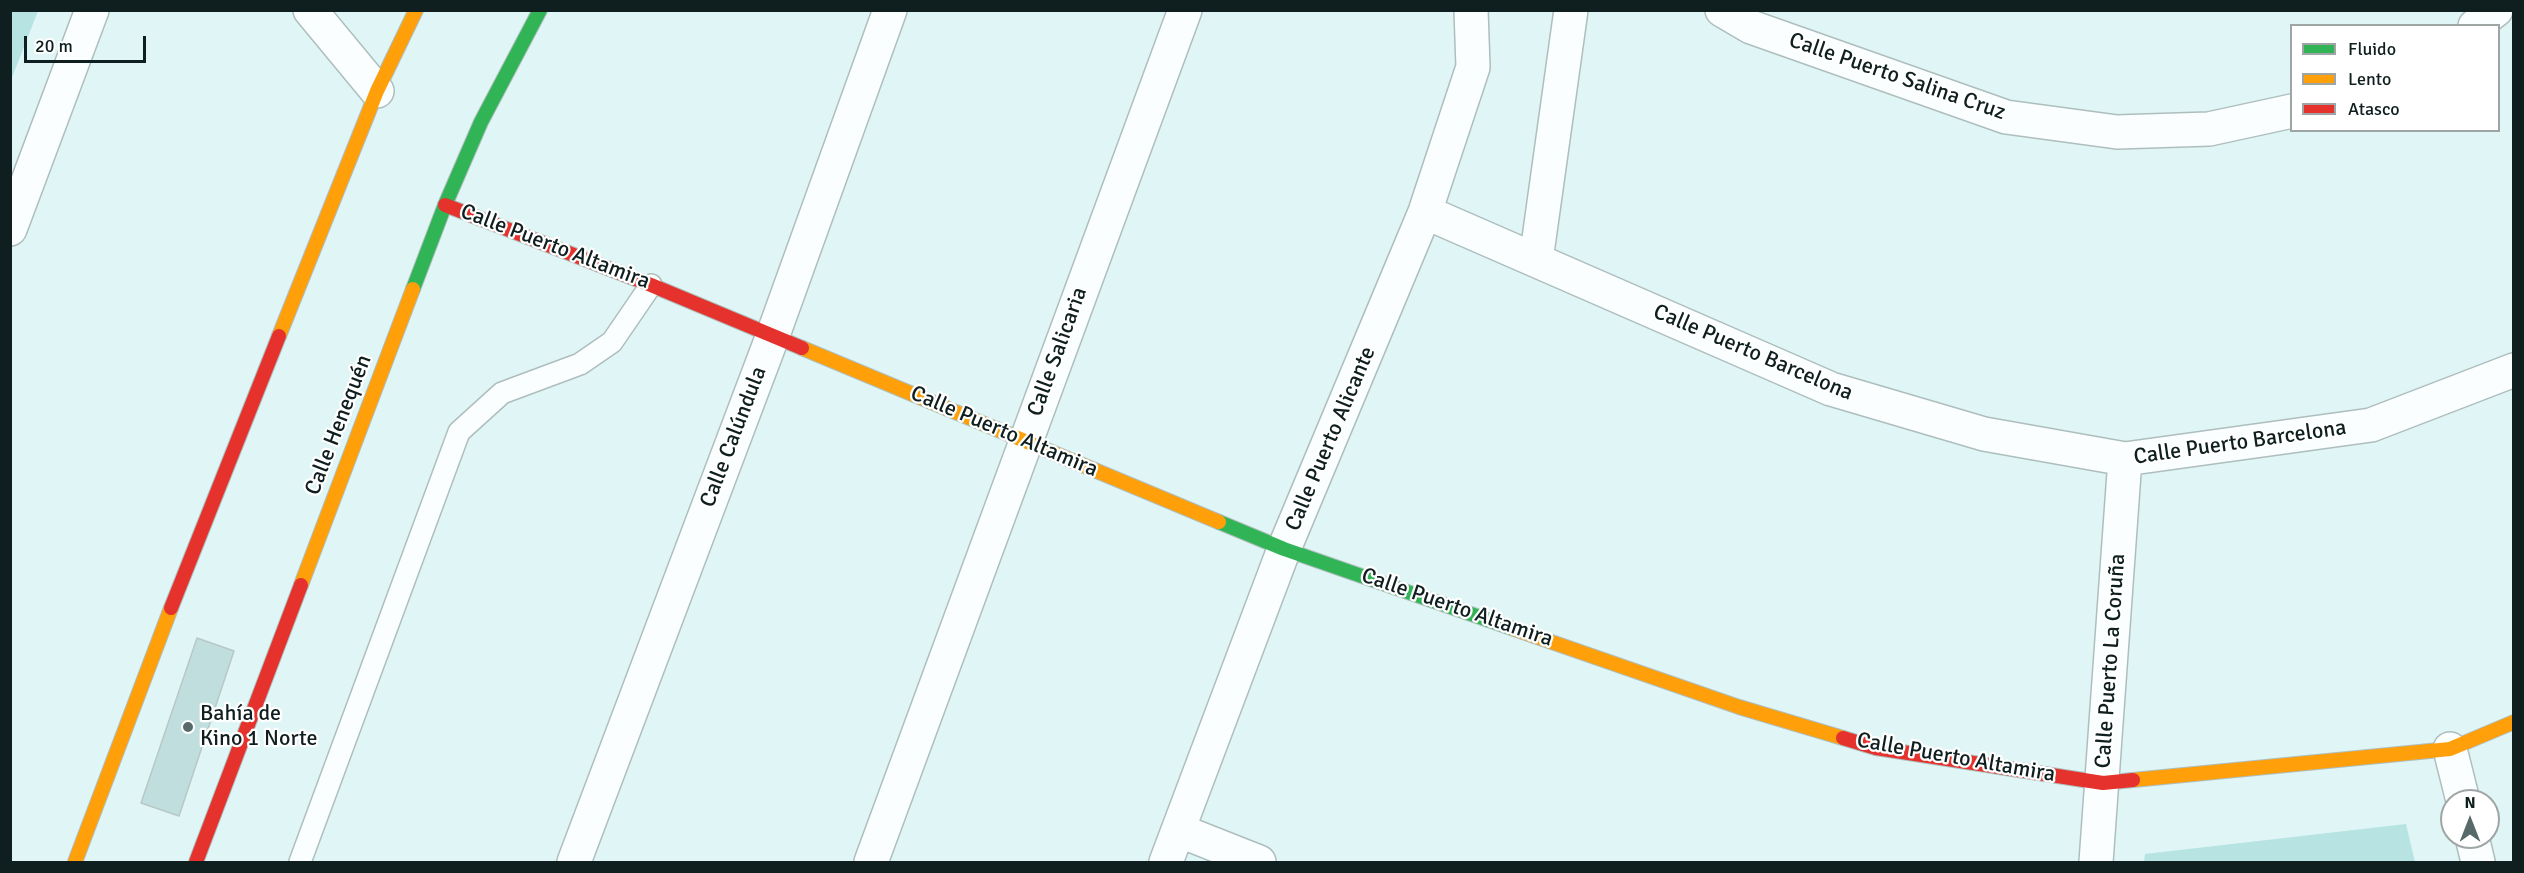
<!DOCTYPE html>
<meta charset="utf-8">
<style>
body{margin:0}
#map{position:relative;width:2524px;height:873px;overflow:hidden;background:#e0f5f5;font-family:Signika,sans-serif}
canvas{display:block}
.frame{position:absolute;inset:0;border:12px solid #0f1e1e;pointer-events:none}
.legend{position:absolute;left:2290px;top:24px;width:210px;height:108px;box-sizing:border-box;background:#fff;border:2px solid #9fa5a5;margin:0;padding:8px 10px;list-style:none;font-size:18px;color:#0f1e1e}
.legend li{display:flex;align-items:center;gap:12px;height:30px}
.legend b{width:30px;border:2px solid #9fa5a5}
.north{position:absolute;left:2440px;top:789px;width:60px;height:60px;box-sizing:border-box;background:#fff;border:2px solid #9fa5a5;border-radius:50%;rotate:0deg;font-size:16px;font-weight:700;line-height:24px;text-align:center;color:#0f1e1e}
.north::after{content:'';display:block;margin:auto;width:21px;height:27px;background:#586969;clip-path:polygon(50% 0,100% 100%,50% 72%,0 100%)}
.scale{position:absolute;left:24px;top:36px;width:122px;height:27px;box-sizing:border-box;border:3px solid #0f1e1e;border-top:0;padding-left:8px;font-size:18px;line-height:21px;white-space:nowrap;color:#0f1e1e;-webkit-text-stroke:4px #fff;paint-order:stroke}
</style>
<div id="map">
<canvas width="2524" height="873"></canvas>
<div class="frame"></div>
<ul class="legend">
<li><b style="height:8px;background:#30b455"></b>Fluido</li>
<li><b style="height:8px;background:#ff9f0a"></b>Lento</li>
<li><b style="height:8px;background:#e5322d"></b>Atasco</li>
</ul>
<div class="north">N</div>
<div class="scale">20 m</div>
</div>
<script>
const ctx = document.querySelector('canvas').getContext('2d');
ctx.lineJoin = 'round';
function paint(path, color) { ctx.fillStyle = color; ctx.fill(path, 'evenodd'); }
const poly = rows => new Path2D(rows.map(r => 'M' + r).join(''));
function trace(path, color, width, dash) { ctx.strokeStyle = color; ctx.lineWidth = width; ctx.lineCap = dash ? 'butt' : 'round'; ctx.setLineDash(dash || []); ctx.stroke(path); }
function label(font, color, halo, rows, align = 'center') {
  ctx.font = font + ' Signika,sans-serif'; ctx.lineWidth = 4.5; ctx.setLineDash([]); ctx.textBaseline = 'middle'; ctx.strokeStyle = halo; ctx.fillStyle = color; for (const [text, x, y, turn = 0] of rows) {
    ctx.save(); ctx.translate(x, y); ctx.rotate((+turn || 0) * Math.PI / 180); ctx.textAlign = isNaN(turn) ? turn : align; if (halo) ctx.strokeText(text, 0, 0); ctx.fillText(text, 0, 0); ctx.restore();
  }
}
paint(poly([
 [11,10,38,11,11,80,10,11],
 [2406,824,2415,862,2144,862,2145,854]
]), '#b8e3e3');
const building = poly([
 [197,638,234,651,179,816,141,803,197,638]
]);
paint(building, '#c0dede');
trace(building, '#b8c8c8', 1.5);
const lane = poly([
 [300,862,459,432,502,393,580,364,612,342,651,285]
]);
const street = poly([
 [310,10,377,91],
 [1722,10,1751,27,2006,117,2117,132,2209,129,2292,111],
 [2475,26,2496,10],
 [1425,212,1831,389,1984,434,2125,459,2371,425,2514,370],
 [10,229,92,10],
 [1536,260,1571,10],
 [2450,749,2463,801],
 [1178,830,1259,862],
 [2472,837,2478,862],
 [574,862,773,335,890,10],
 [871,862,1185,10],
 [1166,862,1284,549,1425,212,1473,67,1471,10],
 [2096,862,2125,459]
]);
const fast = poly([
 [413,289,445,205,481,122,540,10],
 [1219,522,1284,549,1514,629]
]);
const slow = poly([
 [279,336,377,91,416,10],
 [802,348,1219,522],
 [301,585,413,289],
 [1514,629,1739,707,1843,738],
 [2133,780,2450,749,2514,722],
 [75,862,171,608]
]);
const jam = poly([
 [445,205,651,285,802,348],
 [171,608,279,336],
 [1843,738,1876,748,2103,783,2133,780],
 [196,862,301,585]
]);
trace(lane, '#aebebe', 24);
trace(street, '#aebebe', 36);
trace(fast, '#aebebe', 16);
trace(slow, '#aebebe', 16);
trace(jam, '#aebebe', 16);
trace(lane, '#fafefe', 21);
trace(street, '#fafefe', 33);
trace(fast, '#30b455', 14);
trace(slow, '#ff9f0a', 14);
trace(jam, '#e5322d', 14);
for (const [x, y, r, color] of [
 [188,727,6,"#586969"]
]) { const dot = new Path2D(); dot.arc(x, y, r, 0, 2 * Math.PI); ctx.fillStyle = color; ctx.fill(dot); trace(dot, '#fff', 2); }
label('22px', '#0f1e1e', '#fff', [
 ["Calle Puerto Salina Cruz",1897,77,19],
 ["Calle Puerto Altamira",555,247,21],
 ["Calle Salicaria",1058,352,-70],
 ["Calle Puerto Barcelona",1753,353,23],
 ["Calle Henequén",339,425,-69],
 ["Calle Puerto Altamira",1004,432,23],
 ["Calle Calúndula",734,437,-69],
 ["Calle Puerto Alicante",1331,439,-67],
 ["Calle Puerto Barcelona",2240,443,-8],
 ["Calle Puerto Altamira",1457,608,19],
 ["Calle Puerto La Coruña",2111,661,-86],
 ["Calle Puerto Altamira",1956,758,10]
]);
label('22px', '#0f1e1e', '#fff', [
 ["Bahía de",200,714],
 ["Kino 1 Norte",200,739]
], 'left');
</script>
